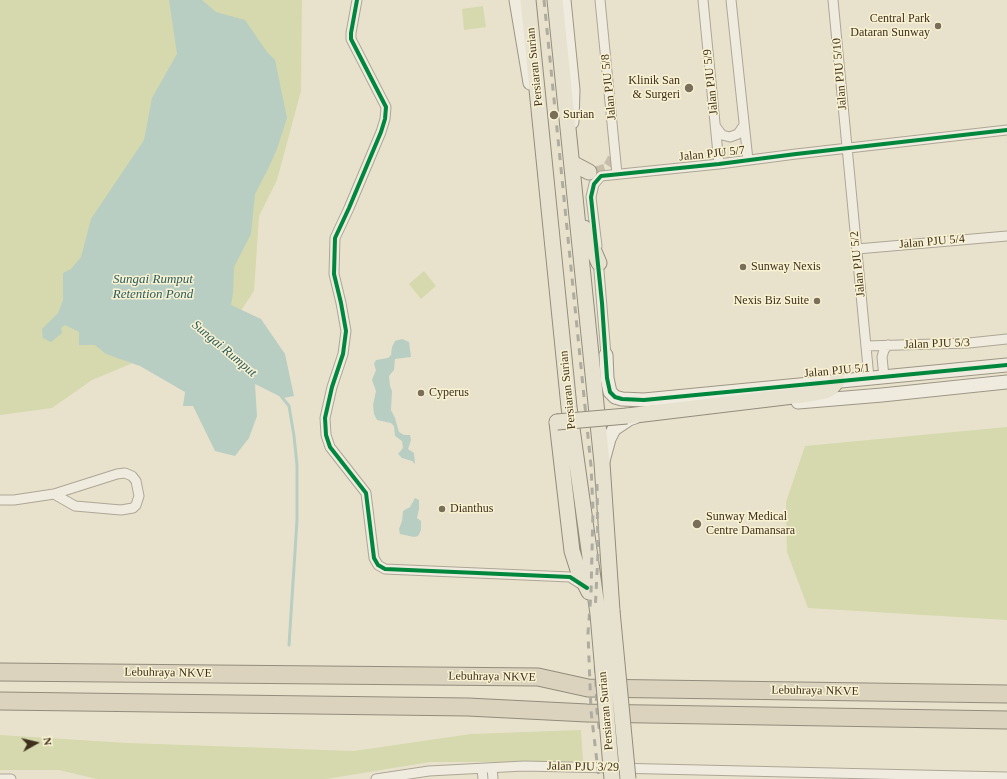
<!DOCTYPE html>
<style>
body{margin:0}
#map{position:relative;width:1007px;height:779px;overflow:hidden;background:#e8e2cc;font-family:"Times New Roman",serif}
canvas{display:block}
.north{position:absolute;left:16px;top:723px;width:40px;height:40px;-webkit-text-stroke:3px #f9f2d2;paint-order:stroke;rotate:82deg;font-size:11px;font-weight:700;line-height:16px;text-align:center;color:#3d2f1c}
.north::after{content:'';display:block;margin:auto;width:14px;height:18px;background:#3d2f1c;clip-path:polygon(50% 0,100% 100%,50% 72%,0 100%)}
</style>
<div id="map">
<canvas width="1007" height="779"></canvas>
<div class="north">N</div>
</div>
<script>
const ctx = document.querySelector('canvas').getContext('2d');
ctx.lineJoin = 'round';
function paint(path, color) { ctx.fillStyle = color; ctx.fill(path, 'evenodd'); }
const poly = rows => new Path2D(rows.map(r => 'M' + r).join(''));
function trace(path, color, width, dash) { ctx.strokeStyle = color; ctx.lineWidth = width; ctx.lineCap = dash ? 'butt' : 'round'; ctx.setLineDash(dash || []); ctx.stroke(path); }
function label(font, color, halo, rows, align = 'center') {
  ctx.font = font + ' "Times New Roman",serif'; ctx.lineWidth = 3; ctx.setLineDash([]); ctx.textBaseline = 'middle'; ctx.strokeStyle = halo; ctx.fillStyle = color; for (const [text, x, y, turn = 0] of rows) {
    ctx.save(); ctx.translate(x, y); ctx.rotate((+turn || 0) * Math.PI / 180); ctx.textAlign = isNaN(turn) ? turn : align; if (halo) ctx.strokeText(text, 0, 0); ctx.fillText(text, 0, 0); ctx.restore();
  }
}
paint(poly([
 [0,0,302,0,301,91,277,180,259,216,254,291,234,321,92,380,52,408,0,415],
 [483,6,486,27,464,30,462,9],
 [424,271,436,286,421,299,409,284],
 [1007,427,1007,620,808,608,787,552,786,502,805,446],
 [581,730,583,762,430,762,326,779,97,779,59,770,0,770,0,735,128,743,354,751,471,734]
]), '#d5d9ad');
paint(poly([
 [169,0,202,0,216,12,245,20,267,52,275,60,287,118,277,149,268,169,255,194,251,234,234,267,233,293,231,305,261,319,285,354,294,396,283,398,255,384,257,416,249,438,235,456,215,451,193,406,183,406,185,392,140,366,106,354,95,345,79,345,79,332,65,325,61,328,62,333,51,342,43,338,42,329,58,313,63,300,63,273,71,269,81,257,91,219,144,140,152,98,177,54],
 [402,339,409,342,411,357,395,359,394,370,389,376,390,386,392,391,391,410,395,418,399,432,404,435,410,435,411,440,408,449,414,453,415,464,412,461,402,458,398,454,403,448,402,441,395,436,394,426,391,423,377,420,374,414,373,405,376,391,372,380,376,370,374,364,376,360,388,358,391,355,392,347,395,341],
 [415,498,419,500,419,509,417,518,421,521,421,530,418,536,414,537,400,534,399,529,402,521,403,511,410,507]
]), '#b8cec2');
trace(poly([
 [281,396,289,406,294,436,297,465,297,520,289,645]
]), '#b8cec2', 3);
trace(poly([
 [596,171,606,168,610,162,615,151]
]), '#c6bea9', 9, [9, 4.5]);
const street = poly([
 [357,0,351,33,351,39,386,107,385,119,381,132,349,208,335,238,334,274,341,303,346,331,343,354,332,387,325,418,326,435,330,447,366,493,374,558,378,565,385,569,570,577,584,586],
 [600,0,617,174],
 [703,0,719,164],
 [731,0,748,160],
 [833,0,869,378],
 [716,127,722,135,730,137,738,134,744,125],
 [597,246,591,197,594,184,601,176,719,164,796,154,1007,130],
 [857,249,1007,236],
 [598,259,606,355],
 [866,346,969,343,1007,339],
 [884,377,882,357,884,350,888,345],
 [0,500,14,500,54,494,117,474,125,473,132,476,136,481,139,496,136,505,133,508,121,510,75,506,54,494],
 [492,768,493,779],
 [482,769,483,779],
 [0,779,11,779],
 [376,779,429,771,524,766,1007,777]
]);
const secondary = poly([
 [516,0,530,83],
 [564,0,573,90,572,122],
 [606,355,607,378,610,392,615,397,622,399,644,400,1007,365],
 [798,402,882,395,1007,382],
 [603,461,609,439,614,429,629,419,635,417]
]);
const primary = poly([
 [528,0,569,407,598,614],
 [555,0,602,463,612,611],
 [572,163,589,172],
 [584,228,599,263],
 [627,416,810,394,825,391,831,388,837,381],
 [557,422,572,551,578,570,589,592]
]);
const highway = poly([
 [0,672,538,677,588,688,1007,694],
 [0,701,468,707,587,713,1007,720]
]);
trace(street, '#ada696', 11);
trace(secondary, '#9d9686', 15);
trace(primary, '#928c7c', 17);
trace(highway, '#928c7c', 19);
trace(street, '#efebdf', 9);
trace(secondary, '#efebdf', 13);
trace(primary, '#e7e2cf', 15);
trace(highway, '#dbd3bd', 17);
trace(poly([
 [544,0,591,466,593,510,591,593,588,633,591,711,599,779],
 [597,484,598,554,594,632,597,711,600,735]
]), '#aeaba0', 3, [7, 7]);
const primaryBridge = poly([
 [557,422,627,416],
 [612,611,628,779],
 [598,614,612,779]
]);
trace(primaryBridge, '#928c7c', 17, []);
trace(primaryBridge, '#e7e2cf', 15);
trace(poly([
 [357,0,351,33,351,39,386,107,385,119,381,132,349,208,335,238,334,274,341,303,346,331,343,354,332,387,325,418,326,435,330,447,366,493,374,558,378,565,385,569,570,577,587,588],
 [1007,130,796,154,719,164,601,176,594,184,591,197,602,303,607,378,610,392,615,397,622,399,644,400,1007,365]
]), '#00873e', 4);
for (const [x, y, r, color] of [
 [938,26,4,"#796e5a"],
 [689,88,5,"#796e5a"],
 [554,115,5,"#796e5a"],
 [743,267,4,"#796e5a"],
 [817,301,4,"#796e5a"],
 [421,393,4,"#796e5a"],
 [442,509,4,"#796e5a"],
 [697,524,5,"#796e5a"]
]) { const dot = new Path2D(); dot.arc(x, y, r, 0, 2 * Math.PI); ctx.fillStyle = color; ctx.fill(dot); trace(dot, '#f9f2d2', 1.5); }
label('12px', '#3d2f1c', '#f9f2d2', [
 ["Central Park",930,19,"right"],
 ["Dataran Sunway",930,33,"right"],
 ["Klinik San",680,81,"right"],
 ["& Surgeri",680,95,"right"],
 ["Surian",563,115],
 ["Sunway Nexis",751,267],
 ["Nexis Biz Suite",809,301,"right"],
 ["Cyperus",429,393],
 ["Dianthus",450,509],
 ["Sunway Medical",706,517],
 ["Centre Damansara",706,531]
], 'left');
label('12px', '#3d2f1c', '#f9f2d2', [
 ["Persiaran Surian",535,67,-96],
 ["Jalan PJU 5/10",840,74,-95],
 ["Jalan PJU 5/9",711,82,-96],
 ["Jalan PJU 5/8",609,87,-96],
 ["Jalan PJU 5/7",712,154,-6],
 ["Jalan PJU 5/4",932,242,-5],
 ["Jalan PJU 5/2",858,264,-96],
 ["Jalan PJU 5/3",937,344,-2],
 ["Jalan PJU 5/1",837,371,-5],
 ["Persiaran Surian",568,390,-96],
 ["Lebuhraya NKVE",168,673,1],
 ["Lebuhraya NKVE",492,677,1],
 ["Lebuhraya NKVE",815,691,1],
 ["Persiaran Surian",606,711,-95],
 ["Jalan PJU 3/29",583,767,1]
]);
label('italic 13px', '#2a5c5e', '#f9f2d2', [
 ["Sungai Rumput",153,280],
 ["Retention Pond",153,295],
 ["Sungai Rumput",224,349,40]
]);
</script>
